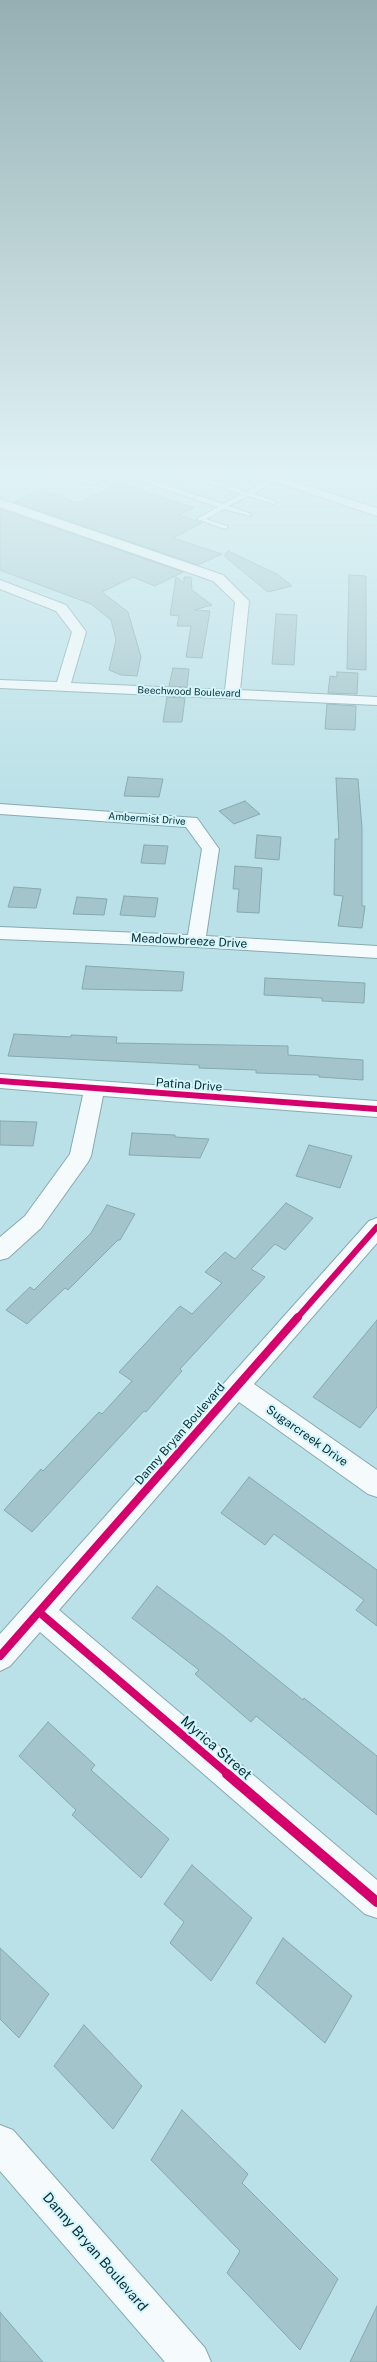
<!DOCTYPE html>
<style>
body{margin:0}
canvas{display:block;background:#bbe1e8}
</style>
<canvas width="377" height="2362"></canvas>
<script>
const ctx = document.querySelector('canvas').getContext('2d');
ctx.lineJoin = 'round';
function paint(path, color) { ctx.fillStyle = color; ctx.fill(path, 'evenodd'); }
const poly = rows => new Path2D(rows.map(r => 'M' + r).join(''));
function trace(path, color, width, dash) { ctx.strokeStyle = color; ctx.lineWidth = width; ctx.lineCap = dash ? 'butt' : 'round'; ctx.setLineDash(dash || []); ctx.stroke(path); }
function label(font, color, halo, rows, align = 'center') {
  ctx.font = font + ' "Public Sans",sans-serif'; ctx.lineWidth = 4; ctx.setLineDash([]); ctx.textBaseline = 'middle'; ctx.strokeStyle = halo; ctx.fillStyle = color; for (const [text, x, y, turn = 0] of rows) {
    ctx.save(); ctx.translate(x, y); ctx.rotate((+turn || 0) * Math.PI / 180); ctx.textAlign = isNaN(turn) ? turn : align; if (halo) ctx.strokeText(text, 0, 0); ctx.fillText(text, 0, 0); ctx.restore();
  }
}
const building = poly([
 [119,483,194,508,179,515,202,523,173,538,222,554,198,565,14,502,40,490,78,503,119,483],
 [0,509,183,572,155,586,133,577,102,592,128,612,141,657,137,676,121,675,109,670,116,640,111,620,91,604,0,570,0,509],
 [228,551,277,574,292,586,268,592,224,556,228,551],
 [349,575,366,576,366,670,347,669,349,575],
 [176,577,184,583,184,577,191,577,192,590,212,605,194,610,210,611,202,658,186,657,191,626,177,626,179,616,170,615,176,577],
 [276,614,297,615,294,665,272,664,276,614],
 [173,668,189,669,187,687,169,686,173,668],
 [337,672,358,673,357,694,328,693,330,676,337,677,337,672],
 [167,697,185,698,182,722,163,722,167,697],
 [327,704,356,706,355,730,325,729,327,704],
 [128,777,163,779,159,797,124,796,128,777],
 [336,778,358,779,362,828,362,906,365,906,362,928,338,926,343,896,334,895,335,839,339,839,336,778],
 [245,801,260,814,234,824,219,811,245,801],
 [257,835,281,837,279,860,255,858,257,835],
 [144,845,168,846,165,864,141,863,144,845],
 [235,866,262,868,259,913,237,912,239,889,233,889,235,866],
 [14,887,41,889,36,908,8,907,14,887],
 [124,896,158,898,155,917,120,915,124,896],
 [77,897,107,899,104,915,73,914,77,897],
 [86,966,184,972,182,991,82,989,86,966],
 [265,978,365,983,364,1003,322,1001,322,998,264,995,265,978],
 [14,1034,71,1037,71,1035,117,1037,116,1043,288,1046,288,1055,363,1060,363,1080,319,1077,319,1075,256,1073,256,1070,199,1068,199,1065,8,1056,14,1034],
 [0,1121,37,1122,33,1146,0,1145,0,1121],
 [132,1133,175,1135,175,1137,209,1139,200,1158,129,1155,132,1133],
 [309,1145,352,1156,340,1188,296,1176,309,1145],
 [286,1203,313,1218,285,1250,275,1244,251,1269,265,1277,180,1369,182,1371,146,1412,144,1411,32,1532,4,1510,41,1469,43,1471,99,1412,102,1414,132,1381,119,1372,180,1306,192,1314,222,1283,205,1272,225,1252,235,1259,286,1203],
 [107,1205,135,1214,120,1240,118,1240,68,1290,65,1288,27,1324,6,1310,30,1287,34,1290,91,1233,107,1205],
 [377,1320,377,1407,360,1428,313,1397,377,1320],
 [249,1477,377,1570,377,1626,356,1610,364,1600,274,1534,265,1545,221,1513,249,1477],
 [157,1586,225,1637,303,1700,304,1698,377,1756,377,1815,256,1716,251,1722,195,1674,199,1670,132,1618,157,1586],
 [48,1722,95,1765,91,1770,169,1839,141,1878,72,1815,76,1810,19,1756,48,1722],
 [192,1865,252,1918,211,1981,170,1943,184,1922,164,1904,192,1865],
 [283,1938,352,1996,325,2043,256,1983,283,1938],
 [0,1948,49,1994,19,2038,0,2019,0,1948],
 [84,2025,142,2086,113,2129,54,2066,84,2025],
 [182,2110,248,2174,242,2183,338,2279,300,2350,227,2273,240,2251,151,2160,182,2110],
 [377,2306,377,2362,350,2362,377,2306],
 [0,2312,43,2362,0,2362,0,2312]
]);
paint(building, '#a2c4ca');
trace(building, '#86a9af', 1);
const lane = poly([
 [63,472,91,481,109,472,127,472,223,504,242,494,176,472,186,472,246,492,274,478,276,481,253,494,277,502,274,504,248,496,229,506,251,514,251,516,224,509,206,519,227,526,228,527,225,529,197,519,218,507,118,473,91,485,56,473,63,472]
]);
const street = poly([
 [246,472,264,472,377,508,377,516,246,472],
 [0,499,223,575,249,601,240,690,377,697,377,705,0,688,0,680,57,682,72,632,56,611,0,589,0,580,66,605,84,629,86,632,71,683,225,690,235,602,213,581,0,507,0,499],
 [0,804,197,818,219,849,206,936,377,946,377,958,196,947,0,939,0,927,188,935,202,849,186,827,0,814,0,804],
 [0,1074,377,1101,377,1117,103,1096,91,1156,88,1162,41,1228,8,1258,0,1260,0,1237,25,1216,70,1154,83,1095,0,1088,0,1074],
 [377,1218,377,1243,254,1384,377,1470,377,1497,368,1494,239,1402,59,1610,377,1880,377,1918,365,1914,40,1632,10,1666,0,1671,0,1634,369,1221,377,1218],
 [0,2125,13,2130,205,2348,211,2362,165,2362,0,2171,0,2125]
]);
trace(lane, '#87aab0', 2);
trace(street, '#87aab0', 2);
paint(lane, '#f5fafc');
paint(street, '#f5fafc');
trace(poly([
 [0,1081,377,1109],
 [297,1318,377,1227]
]), '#d6006c', 6);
trace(poly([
 [39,1612,229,1775],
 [0,1656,298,1317]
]), '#d6006c', 8);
trace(poly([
 [227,1774,377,1902]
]), '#d6006c', 10);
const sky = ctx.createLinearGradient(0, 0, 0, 803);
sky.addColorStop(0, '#95b0b3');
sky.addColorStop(0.59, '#e0f2f5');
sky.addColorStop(1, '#e0f2f500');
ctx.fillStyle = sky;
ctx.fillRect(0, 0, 377, 803);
label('10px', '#073036', '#d4f5fb', [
 ["Beechwood Boulevard",189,692,2],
 ["Ambermist Drive",147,819,4]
]);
label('12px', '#073036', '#d4f5fb', [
 ["Meadowbreeze Drive",189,941,3],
 ["Patina Drive",189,1085,4],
 ["Danny Bryan Boulevard",180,1434,-49],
 ["Sugarcreek Drive",307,1436,35]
]);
label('14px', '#073036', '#d4f5fb', [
 ["Myrica Street",216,1748,41],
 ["Danny Bryan Boulevard",95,2252,49]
]);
</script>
